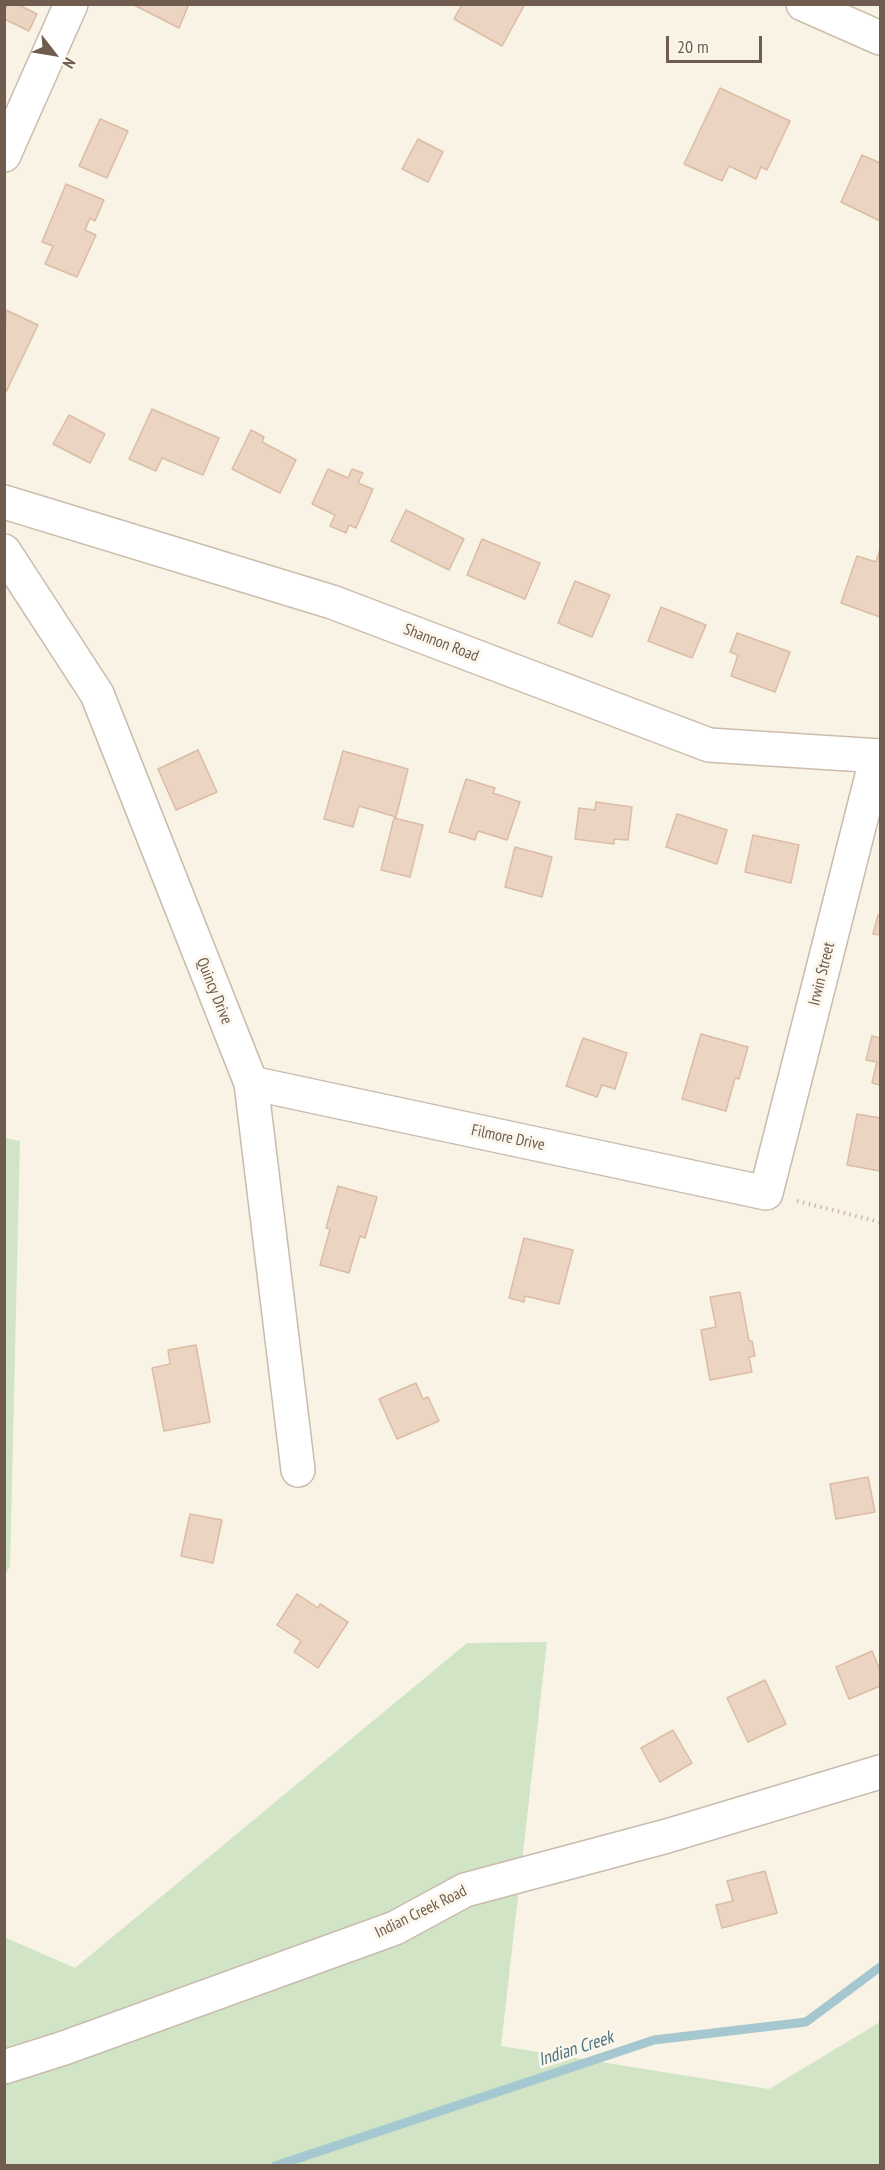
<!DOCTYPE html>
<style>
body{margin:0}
#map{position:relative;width:885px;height:2170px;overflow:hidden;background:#f9f3e6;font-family:"PT Sans Narrow",sans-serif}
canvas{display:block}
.frame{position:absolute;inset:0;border:6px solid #6f5c4e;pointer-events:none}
.north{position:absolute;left:24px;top:24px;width:60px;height:60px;-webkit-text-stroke:4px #fcf7ec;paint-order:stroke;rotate:121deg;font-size:16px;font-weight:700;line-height:24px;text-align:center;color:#6f5c4e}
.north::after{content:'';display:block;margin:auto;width:21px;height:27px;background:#6f5c4e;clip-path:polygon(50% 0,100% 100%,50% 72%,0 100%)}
.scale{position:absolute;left:666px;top:36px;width:96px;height:27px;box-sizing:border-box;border:3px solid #6f5c4e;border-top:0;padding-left:8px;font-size:18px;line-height:21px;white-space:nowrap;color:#6f5c4e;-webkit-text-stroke:4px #fcf7ec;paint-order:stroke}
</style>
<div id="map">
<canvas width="885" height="2170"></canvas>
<div class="frame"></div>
<div class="north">N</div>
<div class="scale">20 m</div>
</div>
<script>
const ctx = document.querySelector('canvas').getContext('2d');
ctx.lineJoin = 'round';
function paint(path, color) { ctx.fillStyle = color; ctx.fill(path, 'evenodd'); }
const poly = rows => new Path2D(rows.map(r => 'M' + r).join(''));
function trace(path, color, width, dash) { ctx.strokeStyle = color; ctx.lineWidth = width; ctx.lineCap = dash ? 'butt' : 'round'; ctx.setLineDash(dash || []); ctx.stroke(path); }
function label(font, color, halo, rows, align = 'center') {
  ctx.font = font + ' "PT Sans Narrow",sans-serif'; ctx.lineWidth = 6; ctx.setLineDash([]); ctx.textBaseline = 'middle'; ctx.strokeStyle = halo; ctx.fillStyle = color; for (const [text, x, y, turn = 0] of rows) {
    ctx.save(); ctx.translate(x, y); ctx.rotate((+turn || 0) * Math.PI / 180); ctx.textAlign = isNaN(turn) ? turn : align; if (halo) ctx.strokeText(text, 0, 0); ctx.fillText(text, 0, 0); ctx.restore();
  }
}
paint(poly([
 [5,1138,20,1141,10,1566,5,1576],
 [547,1642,501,2046,769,2089,880,2022,880,2165,5,2165,4,1937,75,1968,467,1643]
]), '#d1e5c6');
trace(poly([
 [275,2166,654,2040,806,2022,880,1967]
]), '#a5c7d0', 9);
const building = poly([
 [8,4,17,4,37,14,29,31,4,19,4,12,8,4],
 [132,4,189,4,179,28,132,4],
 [462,4,525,4,502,46,454,19,462,4],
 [720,88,790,121,767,170,761,167,756,179,729,166,722,181,684,164,720,88],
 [100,119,128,131,107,178,79,166,100,119],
 [418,139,443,152,428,182,402,169,418,139],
 [862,155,880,163,880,221,841,202,862,155],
 [66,184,104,200,95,221,90,218,85,230,96,235,77,277,45,264,53,246,42,242,66,184],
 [6,310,38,325,6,392,4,391,6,310],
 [152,409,219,438,203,475,162,458,156,471,129,459,152,409],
 [69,415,105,434,90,463,53,444,69,415],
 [251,430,264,437,262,442,296,460,280,493,232,469,251,430],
 [328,469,348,478,352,469,363,473,358,483,373,489,356,528,349,525,346,533,330,526,335,515,312,504,328,469],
 [406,510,464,539,449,570,391,541,406,510],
 [482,539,540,563,525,599,467,575,482,539],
 [880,549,880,617,841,603,857,556,876,562,880,549],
 [575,581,610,595,592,637,558,623,575,581],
 [661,607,706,625,692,658,648,641,661,607],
 [737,633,790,652,775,692,731,676,738,655,730,652,737,633],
 [198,750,217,792,176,810,158,769,198,750],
 [343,751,408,769,396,817,359,806,353,827,324,819,343,751],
 [466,779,495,788,493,793,520,802,507,840,478,831,475,840,449,832,466,779],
 [596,802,632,807,628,840,614,839,614,844,575,839,579,808,595,810,596,802],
 [677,814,727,830,717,864,666,847,677,814],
 [394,818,423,825,410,877,381,870,394,818],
 [753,835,799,845,791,883,745,872,753,835],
 [515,847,552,857,542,897,505,887,515,847],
 [878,915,880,916,880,935,873,934,878,915],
 [701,1034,748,1047,739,1079,735,1078,726,1111,682,1099,701,1034],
 [872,1036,880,1038,880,1085,872,1083,877,1062,866,1060,872,1036],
 [583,1038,627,1053,615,1089,602,1085,597,1097,566,1086,583,1038],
 [857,1114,880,1118,880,1171,847,1165,857,1114],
 [338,1186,377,1197,365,1238,360,1236,349,1273,320,1265,330,1229,326,1228,338,1186],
 [524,1238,573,1250,559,1304,525,1296,524,1302,509,1298,524,1238],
 [740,1292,749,1341,752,1341,755,1356,749,1357,752,1372,710,1380,701,1330,716,1327,710,1297,740,1292],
 [196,1345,210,1422,164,1431,152,1368,170,1364,168,1350,196,1345],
 [416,1383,423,1399,428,1397,439,1421,397,1439,379,1399,416,1383],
 [868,1477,875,1512,836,1519,830,1484,868,1477],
 [190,1514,222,1520,213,1563,181,1556,190,1514],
 [297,1594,318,1608,320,1604,348,1622,318,1668,294,1652,301,1641,277,1625,297,1594],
 [872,1651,880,1670,880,1686,849,1699,836,1667,872,1651],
 [765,1680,786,1724,748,1742,727,1698,765,1680],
 [673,1730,692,1763,660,1782,641,1748,673,1730],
 [765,1871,777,1913,722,1928,716,1905,733,1901,727,1881,765,1871]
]);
paint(building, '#ebd4c1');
trace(building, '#dbbca4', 1.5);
const street = poly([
 [4,155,71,4],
 [4,551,97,694,251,1083,298,1470],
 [251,1083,766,1193,877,756],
 [4,2067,64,2048,395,1928,465,1890,667,1836,880,1772]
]);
const secondary = poly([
 [803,4,880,38],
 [4,502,332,602,709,745,880,756]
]);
trace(street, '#c9bbae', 36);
trace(secondary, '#ccbcac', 36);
trace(poly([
 [797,1201,880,1222]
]), '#cfb8a5', 4, [1.5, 4.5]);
trace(street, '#fff', 33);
trace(secondary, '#fff', 33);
label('16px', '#6f5c4e', '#fcf7ec', [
 ["Shannon Road",441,643,21],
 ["Irwin Street",822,974,-76],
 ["Quincy Drive",214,991,68],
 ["Filmore Drive",508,1138,12],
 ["Indian Creek Road",421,1912,-26]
]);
label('italic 18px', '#4b7480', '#fcf7ec', [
 ["Indian Creek",576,2049,-18]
]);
</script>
